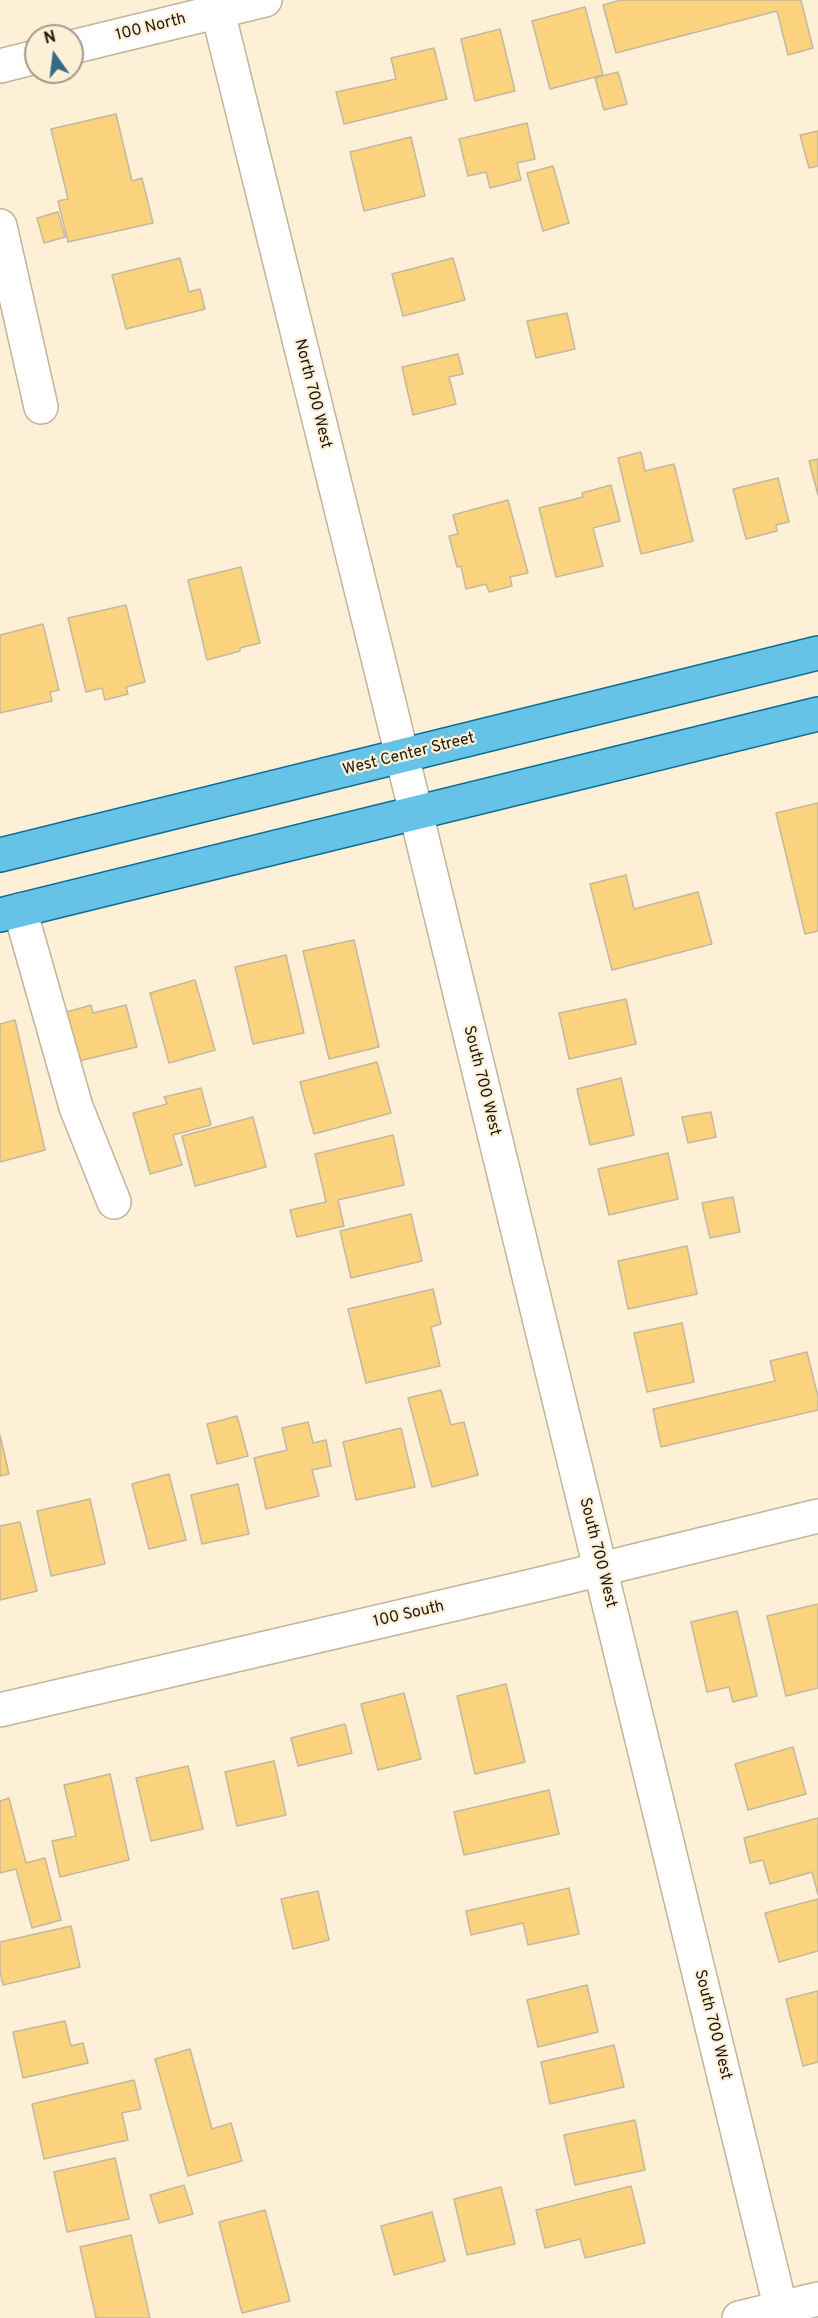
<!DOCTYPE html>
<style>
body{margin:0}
#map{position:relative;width:818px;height:2318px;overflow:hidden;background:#fdf0d7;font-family:Overpass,sans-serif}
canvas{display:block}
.north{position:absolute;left:24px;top:24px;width:60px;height:60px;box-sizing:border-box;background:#fdf0d7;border:2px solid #a39a87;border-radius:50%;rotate:346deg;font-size:16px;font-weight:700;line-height:24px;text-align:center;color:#1d180f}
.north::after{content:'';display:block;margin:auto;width:21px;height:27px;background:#376a87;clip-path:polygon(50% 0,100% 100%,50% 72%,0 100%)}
</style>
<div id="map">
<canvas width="818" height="2318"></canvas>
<div class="north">N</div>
</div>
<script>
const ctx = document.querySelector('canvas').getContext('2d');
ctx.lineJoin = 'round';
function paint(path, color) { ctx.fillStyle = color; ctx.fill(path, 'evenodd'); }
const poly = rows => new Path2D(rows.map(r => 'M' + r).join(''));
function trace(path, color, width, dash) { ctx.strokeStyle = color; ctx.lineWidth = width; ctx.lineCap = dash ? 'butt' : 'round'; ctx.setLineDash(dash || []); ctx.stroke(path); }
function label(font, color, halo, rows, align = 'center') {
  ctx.font = font + ' Overpass,sans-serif'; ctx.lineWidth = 4.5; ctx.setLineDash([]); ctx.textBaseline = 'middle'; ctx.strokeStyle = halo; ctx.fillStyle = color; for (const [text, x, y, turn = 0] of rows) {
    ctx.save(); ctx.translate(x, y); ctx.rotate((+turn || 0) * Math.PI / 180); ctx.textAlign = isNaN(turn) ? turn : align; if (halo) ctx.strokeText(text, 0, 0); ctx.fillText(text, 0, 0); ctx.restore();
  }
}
const building = poly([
 [621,0,801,0,813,48,788,55,777,11,616,53,603,5,621,0],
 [585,7,603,75,550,89,532,21,585,7],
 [500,29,515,91,475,101,461,39,500,29],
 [434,48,447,99,344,124,336,92,396,79,391,58,434,48],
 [618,72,627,104,604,110,595,78,618,72],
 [116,114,132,181,142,178,153,223,68,242,58,201,68,199,51,129,116,114],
 [527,123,535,159,517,163,521,180,490,188,486,172,468,176,459,139,527,123],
 [818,131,818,166,809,168,800,135,818,131],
 [411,137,425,196,364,211,350,152,411,137],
 [553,166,569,223,543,231,527,173,553,166],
 [58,212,65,237,44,243,37,218,58,212],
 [180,258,189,292,200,289,205,309,126,329,112,275,180,258],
 [453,258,465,300,403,316,392,274,453,258],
 [567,313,575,349,536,358,527,321,567,313],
 [458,354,463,374,449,377,456,404,413,415,402,367,458,354],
 [641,452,645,471,674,464,693,541,641,554,618,458,641,452],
 [818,459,818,495,809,461,818,459],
 [778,478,789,522,776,525,777,531,746,539,733,489,778,478],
 [611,485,620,521,593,528,603,566,556,577,539,508,583,497,582,493,611,485],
 [508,500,528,573,510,577,512,586,489,592,486,584,466,589,461,566,457,567,449,536,458,534,453,515,508,500],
 [241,567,260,643,240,648,240,651,207,660,188,580,241,567],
 [126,605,145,682,126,687,128,694,105,700,102,688,86,692,68,618,126,605],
 [43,624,59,690,50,692,52,701,0,713,0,635,43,624],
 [818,803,818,931,805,934,776,813,818,803],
 [626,875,634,909,698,892,712,944,612,970,590,884,626,875],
 [354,940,379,1047,329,1059,303,951,354,940],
 [286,955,304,1033,253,1044,235,967,286,955],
 [195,980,215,1050,169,1063,150,993,195,980],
 [626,999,636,1044,569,1059,559,1013,626,999],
 [91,1005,93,1013,126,1005,137,1047,75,1062,63,1013,91,1005],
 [15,1020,45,1150,0,1162,0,1024,15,1020],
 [377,1062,391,1113,314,1134,300,1082,377,1062],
 [621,1078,634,1135,590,1145,577,1089,621,1078],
 [201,1088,211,1125,173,1135,182,1165,150,1174,133,1113,167,1104,164,1097,201,1088],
 [711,1112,716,1137,688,1143,682,1117,711,1112],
 [253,1117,266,1167,195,1186,182,1136,253,1117],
 [393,1135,404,1185,338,1200,344,1226,297,1237,290,1210,326,1202,315,1154,393,1135],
 [668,1153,678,1199,609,1215,598,1169,668,1153],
 [733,1197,740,1232,710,1238,702,1203,733,1197],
 [411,1214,422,1261,351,1278,340,1231,411,1214],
 [687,1246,697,1294,628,1309,618,1261,687,1246],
 [433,1289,441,1324,431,1327,440,1366,366,1383,348,1309,433,1289],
 [682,1323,694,1382,647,1392,634,1333,682,1323],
 [807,1352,818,1397,818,1410,661,1447,653,1409,775,1381,770,1361,807,1352],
 [441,1390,451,1425,464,1422,478,1475,432,1487,408,1398,441,1390],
 [237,1416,248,1456,217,1464,207,1424,237,1416],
 [308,1422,313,1443,326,1440,331,1466,312,1470,319,1496,266,1509,254,1458,287,1450,282,1428,308,1422],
 [401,1428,415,1487,356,1500,343,1442,401,1428],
 [0,1435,9,1474,0,1476,0,1435],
 [169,1474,186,1540,149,1549,132,1484,169,1474],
 [238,1484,249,1534,202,1544,191,1495,238,1484],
 [90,1499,105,1564,51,1576,37,1511,90,1499],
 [20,1522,37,1591,0,1600,0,1526,20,1522],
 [818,1604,818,1688,786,1696,767,1616,818,1604],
 [737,1611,757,1696,733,1702,729,1687,707,1692,691,1622,737,1611],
 [506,1684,525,1762,475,1774,457,1696,506,1684],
 [404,1693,421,1759,378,1770,361,1704,404,1693],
 [345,1724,352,1753,298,1766,291,1738,345,1724],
 [793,1747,806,1794,748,1810,735,1764,793,1747],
 [274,1761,286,1815,237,1826,225,1772,274,1761],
 [188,1766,203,1829,151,1841,136,1778,188,1766],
 [110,1774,129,1860,60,1877,52,1841,76,1836,64,1785,110,1774],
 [549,1790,559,1834,464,1855,454,1812,549,1790],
 [9,1798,26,1863,45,1858,61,1920,32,1928,16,1869,0,1873,0,1801,9,1798],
 [818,1818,818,1895,812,1872,770,1884,763,1860,750,1863,744,1838,818,1818],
 [569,1888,579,1934,528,1945,523,1923,471,1935,466,1911,569,1888],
 [318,1891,329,1940,293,1949,281,1899,318,1891],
 [818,1899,818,1951,779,1962,765,1913,818,1899],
 [71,1926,80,1967,3,1985,0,1972,0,1942,71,1926],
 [587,1985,598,2032,538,2047,527,2000,587,1985],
 [818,1991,818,2062,803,2066,786,1999,818,1991],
 [65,2021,71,2046,83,2043,88,2063,23,2078,13,2032,65,2021],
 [614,2045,624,2087,550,2104,541,2062,614,2045],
 [190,2049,212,2129,231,2123,242,2161,188,2176,155,2059,190,2049],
 [134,2080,141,2109,122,2113,128,2140,44,2159,32,2104,134,2080],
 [635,2120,645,2170,575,2185,564,2135,635,2120],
 [115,2158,129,2219,67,2232,54,2172,115,2158],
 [184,2185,193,2214,159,2223,150,2195,184,2185],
 [631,2186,645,2243,585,2258,580,2239,545,2248,536,2210,631,2186],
 [501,2187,515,2244,467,2255,454,2199,501,2187],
 [265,2210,290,2301,242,2313,219,2222,265,2210],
 [432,2212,445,2261,394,2275,381,2226,432,2212],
 [131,2235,150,2318,96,2318,80,2247,131,2235]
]);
paint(building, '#fbd27e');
trace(building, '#c4b8a0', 1.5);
const minor = poly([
 [215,0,385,686,783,2318],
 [72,47,265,0],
 [0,66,36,57],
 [0,226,41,407],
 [20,910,76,1107,114,1202],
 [0,1710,536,1585,818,1516],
 [739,2318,818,2299]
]);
const major = poly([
 [0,855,818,653],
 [0,915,818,714]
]);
trace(minor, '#c0b49c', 36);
trace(major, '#0a6d91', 36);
trace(minor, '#fff', 33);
trace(major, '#66c3e7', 33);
label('16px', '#1d180f', '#fdf0d7', [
 ["100 North",151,28,-14],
 ["North 700 West",312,394,76],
 ["West Center Street",409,755,-14],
 ["South 700 West",481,1081,76],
 ["South 700 West",597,1553,76],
 ["100 South",409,1615,-13],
 ["South 700 West",712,2025,76]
]);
</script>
